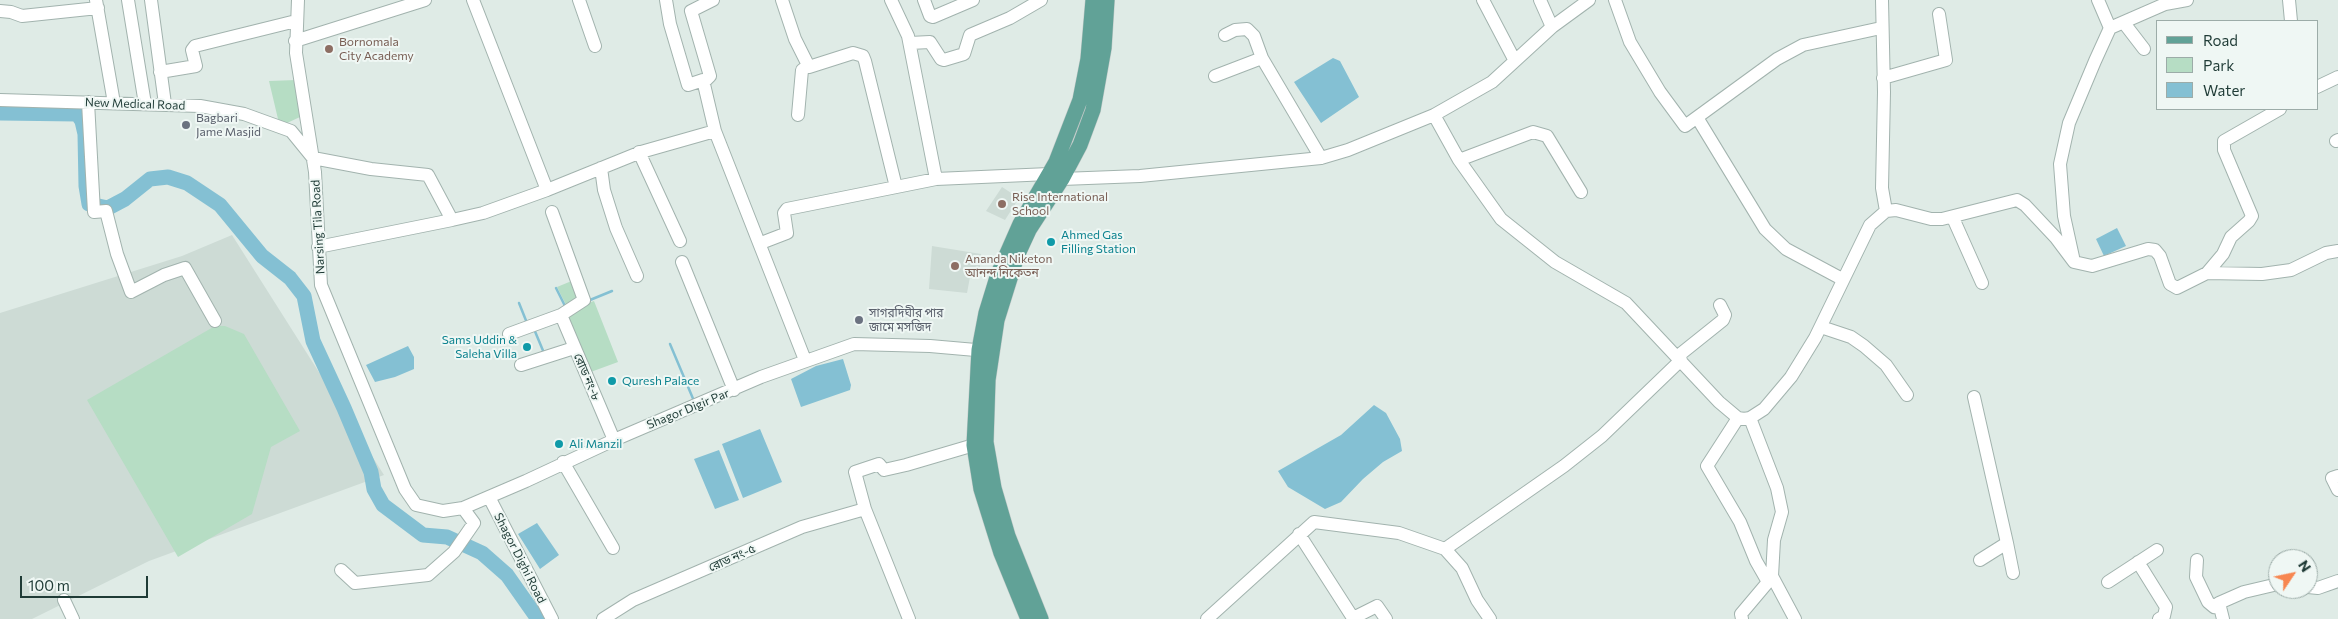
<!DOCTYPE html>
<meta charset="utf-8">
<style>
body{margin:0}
#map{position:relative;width:2338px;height:619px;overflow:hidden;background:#dfebe6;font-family:Commissioner,sans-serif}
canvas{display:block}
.legend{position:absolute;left:2156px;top:20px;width:162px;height:90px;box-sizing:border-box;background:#eff7f4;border:1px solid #9caca8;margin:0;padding:6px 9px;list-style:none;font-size:15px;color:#1f3b36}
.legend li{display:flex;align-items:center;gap:10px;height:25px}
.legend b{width:25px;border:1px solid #9caca8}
.north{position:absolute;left:2268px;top:549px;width:50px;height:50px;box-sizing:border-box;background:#eff7f4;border:1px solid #9caca8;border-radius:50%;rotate:56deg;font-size:14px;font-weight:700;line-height:20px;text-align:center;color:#1f3b36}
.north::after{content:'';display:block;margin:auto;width:18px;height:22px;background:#f78650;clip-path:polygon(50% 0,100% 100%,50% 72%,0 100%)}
.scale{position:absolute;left:20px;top:576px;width:128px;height:22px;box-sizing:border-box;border:2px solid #1f3b36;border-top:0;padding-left:6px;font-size:15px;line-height:18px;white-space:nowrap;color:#1f3b36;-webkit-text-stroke:4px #eff7f4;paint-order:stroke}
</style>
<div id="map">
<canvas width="2338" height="619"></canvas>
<ul class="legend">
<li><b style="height:6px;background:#61a297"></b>Road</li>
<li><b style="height:14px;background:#b6ddc4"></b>Park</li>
<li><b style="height:14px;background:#84c0d3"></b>Water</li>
</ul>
<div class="north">N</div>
<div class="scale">100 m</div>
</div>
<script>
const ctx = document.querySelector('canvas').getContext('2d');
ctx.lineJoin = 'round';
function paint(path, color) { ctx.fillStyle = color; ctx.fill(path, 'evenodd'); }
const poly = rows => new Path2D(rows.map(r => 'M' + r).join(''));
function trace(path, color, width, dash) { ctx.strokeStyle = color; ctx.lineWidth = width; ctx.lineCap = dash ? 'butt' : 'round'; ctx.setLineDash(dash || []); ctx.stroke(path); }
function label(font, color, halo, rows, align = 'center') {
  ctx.font = font + ' Commissioner,"Noto Sans Bengali",sans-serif'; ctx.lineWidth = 4; ctx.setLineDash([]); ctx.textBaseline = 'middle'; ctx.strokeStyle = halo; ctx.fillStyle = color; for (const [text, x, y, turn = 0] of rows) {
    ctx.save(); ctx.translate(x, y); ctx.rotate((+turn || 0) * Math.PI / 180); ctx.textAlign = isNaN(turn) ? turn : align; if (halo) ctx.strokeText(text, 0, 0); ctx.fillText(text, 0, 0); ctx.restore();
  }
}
paint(poly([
 [1002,187,1019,198,1005,220,986,211],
 [232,235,384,475,149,561,32,619,0,619,0,313,182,256],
 [932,246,981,254,979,278,970,277,967,293,929,289]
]), '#cddbd5');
paint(poly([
 [296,80,300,117,287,123,282,122,278,119,269,81],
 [574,280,581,299,566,305,557,287],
 [594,301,618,362,588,373,567,316,576,307],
 [215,326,225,326,244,334,300,431,271,447,252,514,178,557,87,400]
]), '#b6ddc4');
paint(poly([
 [1333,58,1340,61,1359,97,1321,123,1294,82],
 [2117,228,2126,246,2104,256,2096,239],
 [408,346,414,357,414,369,395,377,375,382,366,365],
 [843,359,851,385,850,390,801,407,791,379,816,366],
 [1374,405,1386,413,1400,439,1402,451,1383,462,1363,479,1341,502,1325,509,1288,487,1278,471,1341,435],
 [760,429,782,482,743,498,722,444],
 [719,450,739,500,715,509,694,459],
 [537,523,559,555,540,569,518,534]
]), '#84c0d3');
trace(poly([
 [556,288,565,306],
 [590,300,612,291],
 [519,303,527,323],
 [534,329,544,353],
 [670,344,694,401]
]), '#84c0d3', 2.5);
trace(poly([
 [0,113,77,114,82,121,85,134,86,186,89,204,108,208,125,199,150,179,168,177,187,183,220,205,262,256,290,278,304,296,313,341,344,408,371,472,374,489,383,505,423,535,447,537,482,553,507,575,538,619]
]), '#84c0d3', 15);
const minor = poly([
 [96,0,114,103],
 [128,0,145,104],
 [151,0,165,104],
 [298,0,296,53,315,172,321,285,405,489,416,505,443,511,463,508,526,481,614,440,761,377,854,344,930,346,987,351],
 [473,0,547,190,641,152,715,131],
 [579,0,595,46],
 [666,0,670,24,688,85,703,80,715,131,805,360],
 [782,0,795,39,809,67,853,53,863,56,865,61,896,187],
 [891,0,908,36,936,179],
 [924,0,930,16,933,17,973,0],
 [1483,0,1515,61],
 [1540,0,1552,27],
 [1615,0,1630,42,1660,92,1685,126,1777,59,1803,45,1881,28],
 [1882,0,1884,92,1882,188,1886,211],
 [2098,0,2110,28],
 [2289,0,2291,21],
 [0,11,11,12,22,16,98,8],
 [2124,23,2144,49],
 [1225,35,1235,30,1247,29,1254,36,1262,58],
 [295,41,425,0],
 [910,43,930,42,941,59,944,60,964,54,970,35,1010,18,1041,0],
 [160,72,196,66,192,50,195,46,296,21],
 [1215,76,1262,58,1321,158],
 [1883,78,1946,60,1939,14],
 [704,82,710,76,691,11,713,0],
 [2317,87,2338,77],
 [0,100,200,106,244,114,291,131,313,158,371,169,428,175,452,220,483,213,547,190],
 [88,102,94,212,106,211,117,254,131,292,164,275,185,268,215,321],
 [798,115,802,70,808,66],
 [1434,115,1459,160,1501,219,1555,262,1626,303,1719,402,1738,418,1744,419,1750,418,1764,409,1791,377,1815,338,1870,225,1886,211,1896,210,1931,219,1942,219,2017,200,2025,205,2056,238,2074,262,2092,266,2148,249,2155,250,2160,256,2170,284,2177,288,2207,273,2262,274,2291,270,2326,253,2338,251],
 [1698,119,1765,229,1786,249,1842,279],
 [2336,141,2338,140],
 [639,152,680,241],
 [1459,160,1533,132,1547,136,1581,192],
 [601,168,604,190,616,228,637,276],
 [552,212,584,300,561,315,614,440],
 [1953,218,1982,283],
 [761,243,787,233,784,213,787,209,936,179,1049,174,1062,179,1140,176,1321,158,1348,150,1434,115,1492,82,1552,27,1589,0],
 [318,247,452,220],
 [2073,257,2064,216,2060,164,2069,123,2095,61,2110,28,2165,4,2187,0],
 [682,262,734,390],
 [2207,273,2223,254,2231,237,2249,221,2252,216,2224,150,2224,141,2280,109],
 [1821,327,1851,337,1864,346,1886,365,1907,395],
 [509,334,561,315],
 [1678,356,1723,320,1725,315,1720,305],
 [521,365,574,348],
 [1974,397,2007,543,1980,560],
 [1738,418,1707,466,1740,522,1756,561,1768,582,1741,614,1742,619],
 [1750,418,1777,488,1782,512,1774,540,1772,576,1795,619],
 [563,462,613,548],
 [2338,476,2332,478,2338,490],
 [489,497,552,619],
 [1299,534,1353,618,1377,606,1386,619],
 [2007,543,2013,573],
 [1445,549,1462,568,1477,600,1490,619],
 [2197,560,2196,577,2208,602,2214,607,2219,603],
 [2138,562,2166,607,2164,616,2159,619],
 [341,570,355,583,428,575,454,552,474,523,463,508],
 [2108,582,2157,550],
 [2308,587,2318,588,2338,581],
 [64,600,73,619],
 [603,619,633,600,802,527,865,509],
 [909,619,865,509,855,472,879,464,884,470,906,465,974,445],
 [1207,619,1314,522,1399,533,1445,549,1564,466,1602,436,1681,360],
 [2223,619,2219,603,2244,592,2278,584]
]);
const major = poly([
 [1028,619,1001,553,981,489,974,445,979,350,986,313,998,274,1020,224,1056,162,1080,100,1088,59,1093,0],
 [1041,619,1008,536,994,488,986,442,988,380,997,320,1017,256,1029,230,1062,179,1080,145,1093,110,1104,48,1107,0]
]);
trace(minor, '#a2b3ae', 14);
trace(major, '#c0c8c7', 16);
trace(minor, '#fff', 12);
trace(major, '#61a297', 15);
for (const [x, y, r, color] of [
 [329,49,5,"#8d6e63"],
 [186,125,5,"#6b7280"],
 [1002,204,5,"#8d6e63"],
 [1051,242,5,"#0f9aa8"],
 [955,266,5,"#8d6e63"],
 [859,320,5,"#6b7280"],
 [527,347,5,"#0f9aa8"],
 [612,381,5,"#0f9aa8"],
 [559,444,5,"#0f9aa8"]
]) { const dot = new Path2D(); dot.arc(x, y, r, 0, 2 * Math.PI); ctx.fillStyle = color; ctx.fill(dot); trace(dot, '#eff7f4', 2); }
label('12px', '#785e54', '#eff7f4', [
 ["Bornomala",339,42],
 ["City Academy",339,56],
 ["Rise International",1012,197],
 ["School",1012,211],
 ["Ananda Niketon",965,259],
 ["আনন্দ নিকেতন",965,273]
], 'left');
label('12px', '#1f3b36', '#eff7f4', [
 ["New Medical Road",135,104,2],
 ["Narsing Tila Road",318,227,-93],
 ["রোড নং-৮",587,377,67],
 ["Shagor Digir Par",688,409,-22],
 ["Shagor Dighi Road",520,558,63],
 ["রোড নং-৫",732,558,-24]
]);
label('12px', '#5b616d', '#eff7f4', [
 ["Bagbari",196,118],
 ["Jame Masjid",196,132],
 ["সাগরদিঘীর পার",869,313],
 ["জামে মসজিদ",869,327]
], 'left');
label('12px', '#0d838f', '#eff7f4', [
 ["Ahmed Gas",1061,235],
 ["Filling Station",1061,249],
 ["Sams Uddin &",517,340,"right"],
 ["Saleha Villa",517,354,"right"],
 ["Quresh Palace",622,381],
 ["Ali Manzil",569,444]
], 'left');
</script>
